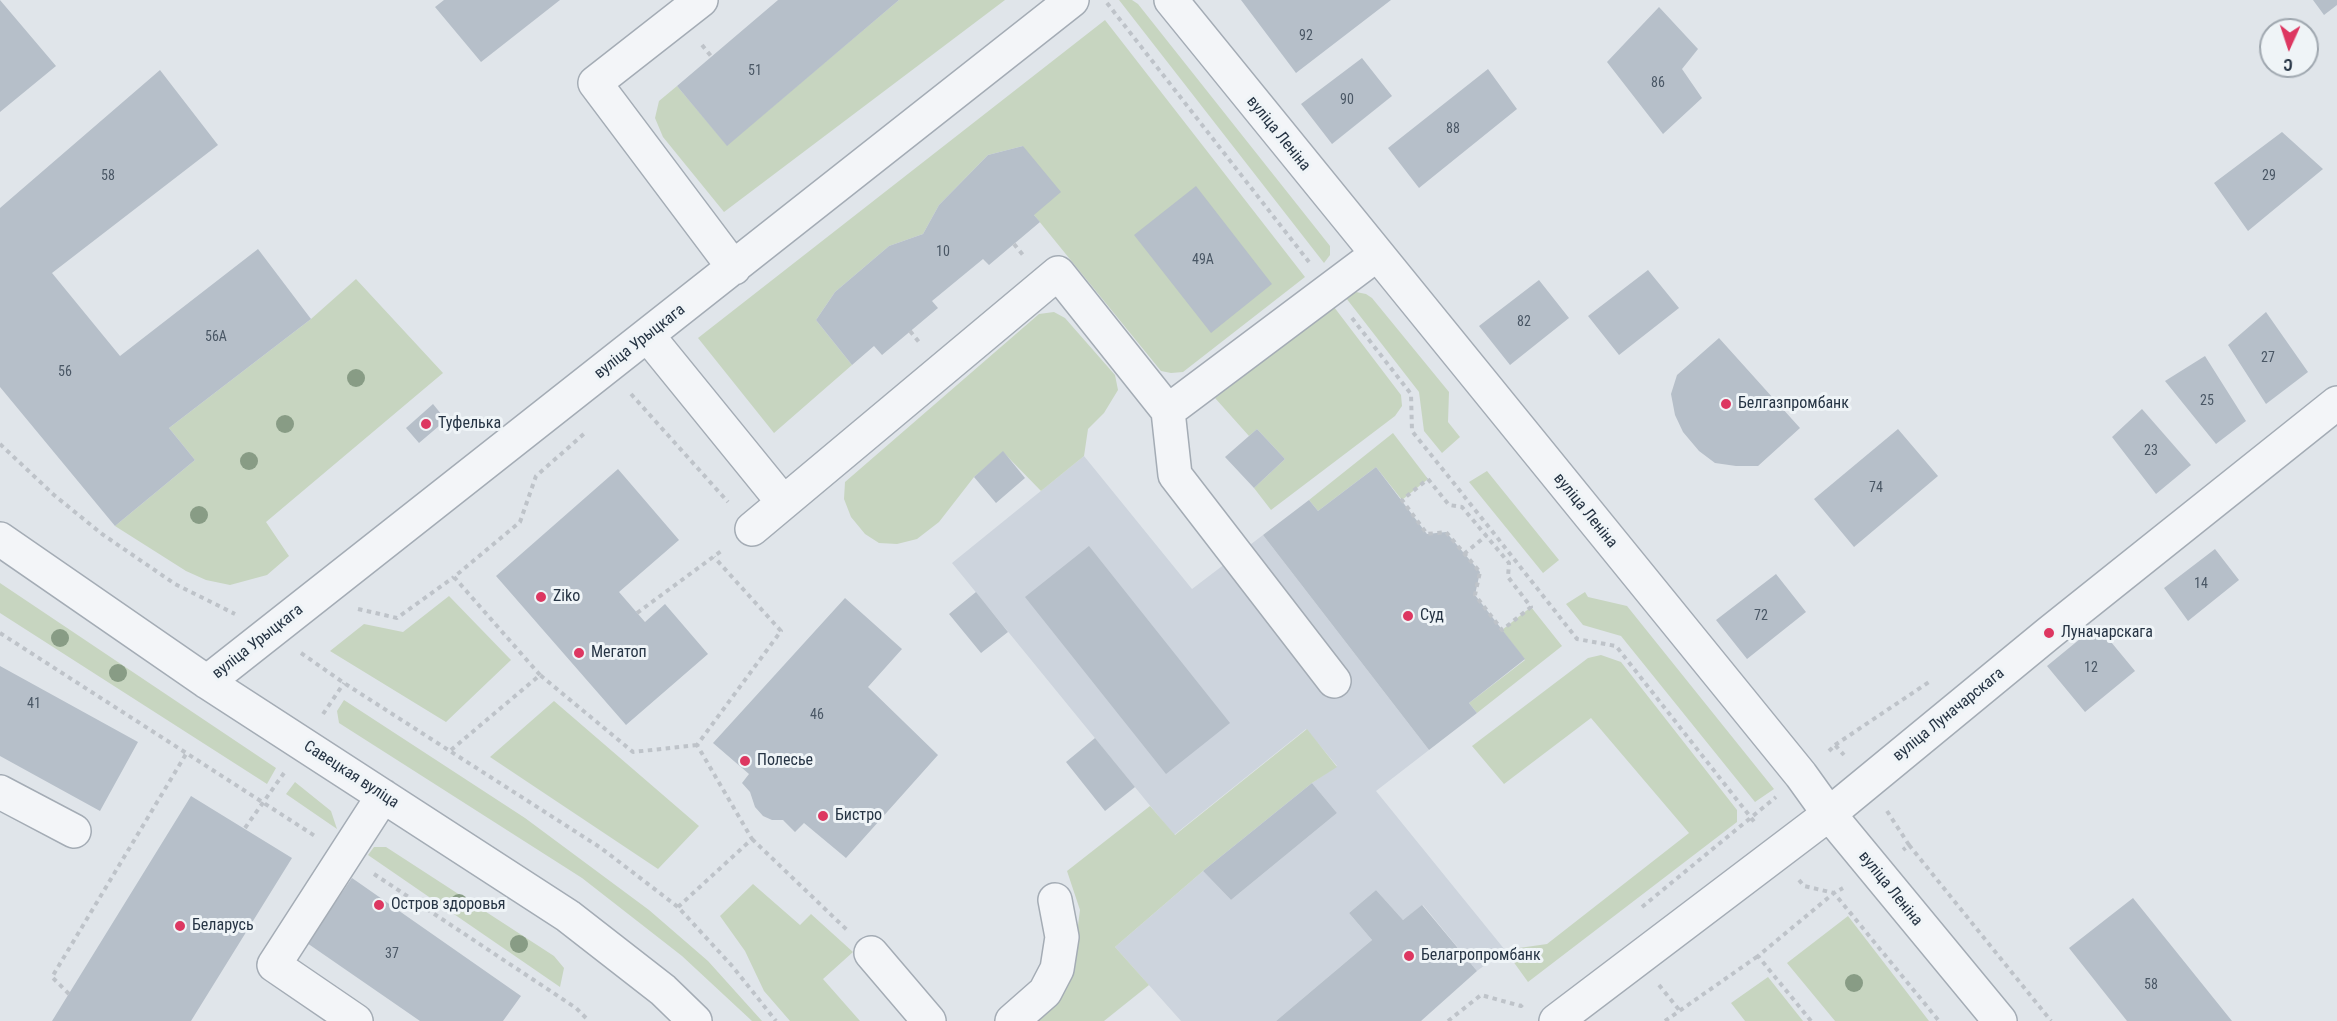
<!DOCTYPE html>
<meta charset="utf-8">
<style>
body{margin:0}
#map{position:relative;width:2337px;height:1021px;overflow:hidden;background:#e0e5ea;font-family:"Roboto Condensed",sans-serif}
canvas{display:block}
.north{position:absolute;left:2259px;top:18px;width:60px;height:60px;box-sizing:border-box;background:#eff4f7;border:2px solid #9fa7af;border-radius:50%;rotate:183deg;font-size:16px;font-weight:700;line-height:24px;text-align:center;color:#263444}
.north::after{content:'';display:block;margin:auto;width:21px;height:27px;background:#dd3761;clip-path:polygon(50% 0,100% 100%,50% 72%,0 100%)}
</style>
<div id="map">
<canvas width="2337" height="1021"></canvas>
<div class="north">С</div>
</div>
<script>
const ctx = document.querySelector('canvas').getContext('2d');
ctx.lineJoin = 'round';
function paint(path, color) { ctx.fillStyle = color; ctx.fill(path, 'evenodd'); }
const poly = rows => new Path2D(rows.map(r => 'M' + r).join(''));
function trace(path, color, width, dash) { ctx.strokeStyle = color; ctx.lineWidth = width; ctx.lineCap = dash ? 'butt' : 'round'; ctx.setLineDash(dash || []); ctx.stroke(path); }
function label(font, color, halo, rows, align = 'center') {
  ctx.font = font + ' "Roboto Condensed",sans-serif'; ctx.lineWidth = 6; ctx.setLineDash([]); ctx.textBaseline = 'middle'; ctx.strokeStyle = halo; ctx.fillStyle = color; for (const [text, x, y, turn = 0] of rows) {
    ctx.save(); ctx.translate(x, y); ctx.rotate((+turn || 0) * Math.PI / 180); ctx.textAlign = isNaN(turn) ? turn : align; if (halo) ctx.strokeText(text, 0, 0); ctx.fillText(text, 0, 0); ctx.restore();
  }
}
paint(poly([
 [1084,456,1192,589,1263,535,1429,750,1376,791,1505,950,1477,971,1423,905,1403,920,1376,890,1349,913,1372,940,1276,1021,1181,1021,1115,947,1203,871,1231,900,1337,813,1312,783,1337,766,1306,729,1174,835,952,563]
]), '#cdd4dd');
paint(poly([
 [899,0,1005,0,724,212,663,137,655,118,659,101,677,86,727,145],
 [1119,0,1132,0,1138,4,1330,246,1330,255,1324,263],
 [1105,20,1305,277,1183,372,1171,373,1161,371,1034,215,1023,146,988,155,939,205,923,234,889,246,835,292,816,320,852,365,774,433,698,338],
 [356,279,443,373,266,522,289,556,267,575,230,585,206,580,186,571,115,526,195,460,169,428,311,319],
 [1356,292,1366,294,1372,298,1449,392,1448,422,1460,437,1442,453,1424,431,1419,392,1346,298],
 [1334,307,1401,395,1402,406,1395,416,1271,510,1254,488,1285,459,1257,429,1249,436,1215,398],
 [1054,312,1065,318,1115,375,1118,390,1104,413,1088,429,1084,456,1041,491,1003,452,974,477,939,522,917,539,897,544,879,543,865,534,851,517,844,499,845,482,1039,314],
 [1393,433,1428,479,1402,500,1376,467,1318,511,1309,500],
 [1487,471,1559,560,1543,573,1469,482],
 [0,583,276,768,267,784,0,613],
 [1585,592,1588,597,1627,606,1774,789,1755,802,1621,636,1583,625,1566,604],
 [449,596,511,660,446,722,330,651,364,624,403,632],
 [1531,607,1562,646,1477,713,1469,703,1525,660,1502,630],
 [1601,655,1621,662,1737,810,1737,822,1528,982,1505,950,1547,944,1689,833,1591,718,1504,784,1472,746,1588,658],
 [344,700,525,818,649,910,708,961,762,1021,752,1021,682,956,582,878,339,723,337,711],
 [554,701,699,826,658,869,490,757],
 [1307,729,1337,767,1312,783,1203,871,1115,947,1149,985,1104,1021,1035,1021,1073,963,1080,910,1067,871,1150,806,1175,835],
 [295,782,331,811,337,829,286,794],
 [374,847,386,847,554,956,564,968,560,987,368,855],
 [753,884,800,925,811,914,853,952,823,979,860,1021,790,1021,764,991,745,951,720,916],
 [1848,916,1929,1021,1835,1021,1787,963],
 [1768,977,1803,1021,1745,1021,1731,1003]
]), '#c7d5c0');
paint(poly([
 [0,0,56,66,0,112],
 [444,0,560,0,481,62,435,7],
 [778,0,899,0,727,146,677,86],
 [1241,0,1391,0,1296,73],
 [2313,0,2337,0,2337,5,2324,15],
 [1659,7,1698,49,1682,69,1702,98,1663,134,1607,62],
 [1362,58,1392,96,1332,144,1301,104],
 [1488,69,1517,109,1419,188,1388,148],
 [160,70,218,145,52,273,120,356,258,249,311,319,169,428,195,460,115,526,0,387,0,208],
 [2282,132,2323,169,2248,231,2214,183],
 [1023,146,1061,192,1034,215,1040,222,989,265,983,259,932,301,938,308,882,355,874,346,852,365,816,320,835,292,889,246,923,234,939,205,988,155],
 [1196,186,1272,284,1211,333,1134,235],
 [1648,270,1679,308,1619,355,1588,316],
 [1539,280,1569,318,1510,365,1479,326],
 [2266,312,2308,372,2266,404,2228,345],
 [1719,338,1800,428,1758,466,1736,466,1715,463,1699,451,1683,432,1675,415,1671,394,1677,375],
 [2205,356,2246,421,2216,444,2165,381],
 [433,404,446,420,419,443,406,428],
 [2142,409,2191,465,2156,494,2112,437],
 [1257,429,1285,459,1254,488,1225,457],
 [1898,429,1938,476,1854,547,1814,499],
 [1003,451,1025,478,996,503,974,477],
 [1376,467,1427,534,1446,532,1480,572,1475,595,1525,659,1469,703,1477,713,1429,750,1263,535,1309,500,1318,511],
 [618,469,679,540,619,592,645,622,665,604,708,654,626,725,496,576],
 [1089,546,1230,723,1166,774,1025,597],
 [2215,549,2239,580,2188,621,2164,588],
 [1776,574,1806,612,1747,659,1716,620],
 [976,592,1008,632,981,653,949,614],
 [845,598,902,649,868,687,938,755,846,858,804,823,795,832,783,820,772,820,763,816,755,807,750,792,742,783,749,774,713,743],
 [2097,625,2135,671,2085,712,2047,666],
 [0,666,138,742,100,811,0,756],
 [1095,738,1135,787,1105,811,1066,762],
 [1312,783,1337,813,1231,900,1203,871],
 [191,796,292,858,191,1021,52,1021],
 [352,878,521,996,503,1021,420,1021,307,943],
 [1376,890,1403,920,1422,905,1477,971,1421,1021,1276,1021,1372,940,1349,913],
 [2133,898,2232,1021,2127,1021,2069,948]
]), '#b6bfc9');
const minor = poly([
 [701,0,595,83,734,268],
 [1171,0,1801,775,1829,814,2000,1021],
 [648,336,783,502],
 [1168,411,1175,475,1334,681],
 [752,529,1058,273,1168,411,1376,255],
 [0,539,207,682,568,916,663,990,695,1021],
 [207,682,1072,0],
 [0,792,74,831],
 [871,953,929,1021],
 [356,1021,274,965,383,796],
 [1012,1021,1045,992,1057,969,1062,937,1055,900],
 [1556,1021,1829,814,2049,633,2337,403]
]);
trace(minor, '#a4acb5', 36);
trace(poly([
 [1107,3,1309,262],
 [702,45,711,56],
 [1014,244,1023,255],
 [1352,318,1411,394,1412,431,1492,531,1577,639,1616,646,1756,824],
 [910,331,919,342],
 [631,394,728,502],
 [0,444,54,495,102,534,175,584,235,614],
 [1428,479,1449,505,1462,507,1509,563,1508,577,1531,607,1502,630,1475,595,1480,572,1446,532,1427,534,1402,500,1428,479],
 [1464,554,1487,535],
 [358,609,397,618,454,577],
 [637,613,724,549],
 [0,633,315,836],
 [301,653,344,683,601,848,678,907,733,967,776,1021],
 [540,675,454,577,520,522,536,476,585,433],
 [323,714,344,683],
 [1835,745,1929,682],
 [451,750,540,675,633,752,697,745],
 [1829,751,1835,745,1844,755],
 [1887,811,1909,845,1903,850],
 [245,828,284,773],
 [752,839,847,930],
 [1909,845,2051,1021],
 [374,874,576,1008,589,1021],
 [1799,880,1804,886,1834,893,1843,888],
 [678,907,752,839,697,745,781,631,714,557],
 [1642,907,1776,797],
 [1659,985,1680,1011],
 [69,994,52,977,186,754],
 [1448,1021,1481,995,1521,1006,1525,1002],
 [1665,1021,1758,956],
 [1811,1021,1758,956,1834,893,1939,1021]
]), '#bec3c9', 4, [4.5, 4.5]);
trace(minor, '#f3f5f8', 33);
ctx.fillStyle = '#889c85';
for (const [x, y] of [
 [356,378],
 [285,424],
 [249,461],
 [199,515],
 [60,638],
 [118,673],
 [459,903],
 [519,944],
 [1854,983]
]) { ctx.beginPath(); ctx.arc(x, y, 9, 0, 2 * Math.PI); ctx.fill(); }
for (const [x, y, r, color] of [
 [1726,404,6,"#dd3761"],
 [426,424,6,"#dd3761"],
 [541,597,6,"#dd3761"],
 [1408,616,6,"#dd3761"],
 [2049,633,6,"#dd3761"],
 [579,653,6,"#dd3761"],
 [745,761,6,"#dd3761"],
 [823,816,6,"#dd3761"],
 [379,905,6,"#dd3761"],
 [180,926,6,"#dd3761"],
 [1409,956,6,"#dd3761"]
]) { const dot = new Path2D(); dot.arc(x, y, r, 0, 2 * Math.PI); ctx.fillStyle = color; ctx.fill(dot); trace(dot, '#eff4f7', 2); }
label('14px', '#4a5765', null, [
 ["92",1306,36],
 ["51",755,71],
 ["86",1658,83],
 ["90",1347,100],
 ["88",1453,129],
 ["58",108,176],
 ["29",2269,176],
 ["10",943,252],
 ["49А",1203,260],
 ["82",1524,322],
 ["56А",216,337],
 ["27",2268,358],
 ["56",65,372],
 ["25",2207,401],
 ["23",2151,451],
 ["74",1876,488],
 ["14",2201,584],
 ["72",1761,616],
 ["12",2091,668],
 ["41",34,704],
 ["46",817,715],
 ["37",392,954],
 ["58",2151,985]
]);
label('16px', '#263444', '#eff4f7', [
 ["вуліца Леніна",1278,134,51],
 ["вуліца Урыцкага",640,342,-38],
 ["вуліца Леніна",1585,511,51],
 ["вуліца Урыцкага",258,642,-38],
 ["вуліца Луначарскага",1949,715,-39],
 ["Савецкая вуліца",351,775,33],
 ["вуліца Леніна",1890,889,51]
]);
label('16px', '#263444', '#eff4f7', [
 ["Белгазпромбанк",1738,404],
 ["Туфелька",438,424],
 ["Ziko",553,597],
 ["Суд",1420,616],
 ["Луначарскага",2061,633],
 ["Мегатоп",591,653],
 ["Полесье",757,761],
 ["Бистро",835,816],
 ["Остров здоровья",391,905],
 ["Беларусь",192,926],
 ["Белагропромбанк",1421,956]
], 'left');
</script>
